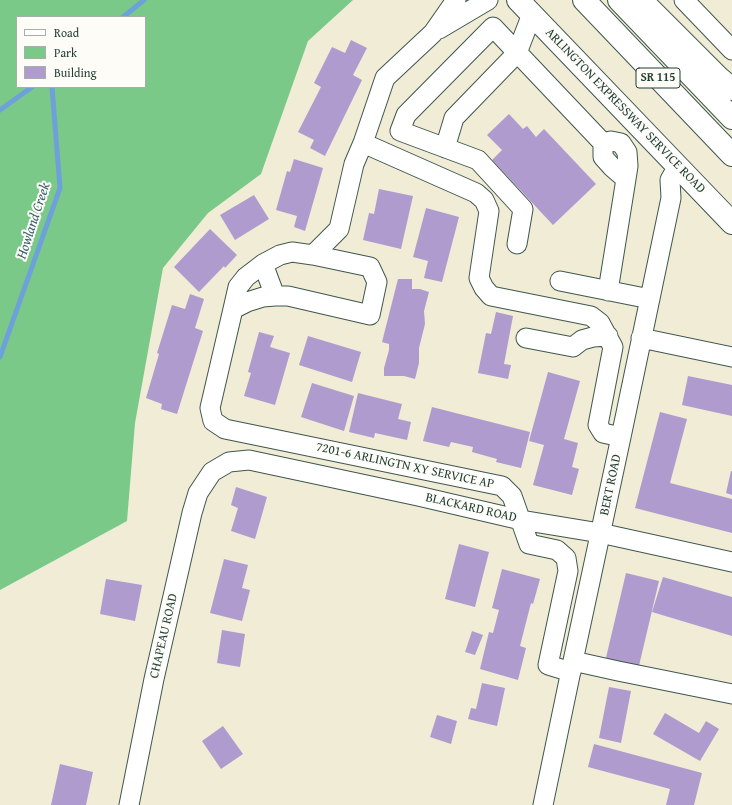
<!DOCTYPE html>
<style>
body{margin:0}
#map{position:relative;width:732px;height:805px;overflow:hidden;background:#f1ecd6;font-family:"Gentium Book Plus",serif}
canvas{display:block}
.legend{position:absolute;left:16px;top:16px;width:130px;height:72px;box-sizing:border-box;background:#fdfcf7;border:1px solid #a4b0a9;margin:0;padding:5px 7px;list-style:none;font-size:12px;color:#1f3d34}
.legend li{display:flex;align-items:center;gap:8px;height:20px}
.legend b{width:20px;border:1px solid #a4b0a9}
</style>
<div id="map">
<canvas width="732" height="805"></canvas>
<ul class="legend">
<li><b style="height:5px;background:#fff"></b>Road</li>
<li><b style="height:11px;background:#7ac989"></b>Park</li>
<li><b style="height:11px;background:#b09bcf"></b>Building</li>
</ul>
</div>
<script>
const ctx = document.querySelector('canvas').getContext('2d');
ctx.lineJoin = 'round';
function paint(path, color) { ctx.fillStyle = color; ctx.fill(path, 'evenodd'); }
const poly = rows => new Path2D(rows.map(r => 'M' + r).join(''));
function trace(path, color, width, dash) { ctx.strokeStyle = color; ctx.lineWidth = width; ctx.lineCap = dash ? 'butt' : 'round'; ctx.setLineDash(dash || []); ctx.stroke(path); }
function label(font, color, halo, rows, align = 'center') {
  ctx.font = font + ' "Gentium Book Plus",serif'; ctx.lineWidth = 4; ctx.setLineDash([]); ctx.textBaseline = 'middle'; ctx.strokeStyle = halo; ctx.fillStyle = color; for (const [text, x, y, turn = 0] of rows) {
    ctx.save(); ctx.translate(x, y); ctx.rotate((+turn || 0) * Math.PI / 180); ctx.textAlign = isNaN(turn) ? turn : align; if (halo) ctx.strokeText(text, 0, 0); ctx.fillText(text, 0, 0); ctx.restore();
  }
}
paint(poly([
 [0,0,353,0,308,41,261,174,208,213,163,268,135,423,127,521,0,590],
 [17,17,145,17,145,87,17,87]
]), '#7ac989');
trace(poly([
 [123,17,144,0],
 [0,110,32,87],
 [0,357,60,188,52,87]
]), '#6ea1da', 5);
paint(poly([
 [351,40,367,48,353,75,362,80,325,156,310,148,314,140,298,132,321,87,314,83,332,47,345,53],
 [509,114,523,129,527,126,536,137,544,129,596,184,553,225,492,160,502,150,487,135],
 [294,159,323,168,305,231,294,227,297,216,276,210,287,171,290,172],
 [379,189,413,196,401,249,363,240,369,213,374,214],
 [254,195,269,219,235,240,220,215],
 [426,208,459,217,442,282,424,278,428,261,413,257],
 [210,229,237,255,225,268,224,266,199,292,174,267],
 [398,279,412,279,412,289,420,289,429,292,424,311,425,324,419,348,419,363,415,379,404,376,384,376,384,368,389,350,389,344,382,342],
 [190,294,204,299,195,328,203,331,177,414,161,409,162,404,146,398,159,354,157,353,172,305,185,309],
 [496,312,513,316,504,364,511,365,508,379,478,373,486,333,491,334],
 [259,332,274,336,270,347,290,353,275,405,244,396,251,373,248,372],
 [308,336,361,352,352,382,299,365],
 [548,372,580,381,564,439,578,443,572,467,579,469,572,495,533,485,544,445,529,441],
 [688,376,732,385,732,416,682,405],
 [312,383,354,396,344,431,301,417],
 [358,393,402,404,398,419,411,422,407,440,375,433,374,438,349,432],
 [432,407,530,432,521,468,496,462,497,459,472,452,473,447,451,442,449,447,423,441],
 [660,412,687,419,670,483,732,499,732,533,635,508],
 [731,471,732,471,732,495,726,493],
 [236,487,267,497,255,539,231,531,238,508,231,505],
 [459,544,489,552,475,607,445,599],
 [224,559,248,565,242,588,250,590,242,621,210,613],
 [502,569,540,579,533,604,531,603,520,646,526,648,518,680,480,669,489,632,493,633,499,610,492,608],
 [626,573,659,581,638,670,605,662],
 [663,577,732,597,732,636,652,612],
 [106,579,142,585,135,621,100,614],
 [222,630,245,634,240,667,217,663],
 [472,631,483,635,475,655,465,652],
 [482,683,505,688,497,726,468,719,471,708,476,709],
 [609,687,631,691,621,743,599,738],
 [665,713,699,733,706,721,719,729,700,761,653,734],
 [437,715,457,721,451,744,430,737],
 [223,726,243,754,221,769,202,741],
 [594,744,702,773,694,805,666,805,670,789,588,767],
 [60,764,93,772,86,805,51,805]
]), '#b09bcf');
const minor = poly([
 [684,0,732,50],
 [439,29,488,0],
 [363,143,476,193,484,200,489,211,479,278,484,288,491,296,591,316,600,323,613,347,598,425,603,433,621,437],
 [445,148,454,118,517,53,532,14],
 [517,244,523,209,478,160,400,131,406,115,493,27,603,143],
 [313,255,339,229,354,164,363,143,385,78,433,33,456,0],
 [263,264,275,296],
 [560,281,650,299],
 [608,291,626,179,628,166,627,152,621,143,611,141,603,143,603,157,612,167,626,179],
 [233,309,247,302,263,297,275,296,288,296,370,315,377,282,370,267,313,255,292,252,280,255,263,264,246,277,238,287,233,309,210,408,213,421,225,429,502,486,512,496,529,544,557,550,566,558,568,571,548,665,571,672],
 [526,338,573,347,582,340,593,337,608,336],
 [641,338,732,357],
 [573,661,618,671,732,694],
 [129,805,154,679,192,513,198,493,212,472,229,462,249,460,418,496,521,520,600,533,732,562],
 [543,805,573,661,621,437,671,198,670,180,678,166]
]);
const major = poly([
 [518,0,732,223]
]);
const highway = poly([
 [584,0,732,155],
 [619,0,732,118],
 [641,0,719,78,732,89]
]);
trace(minor, '#3e574c', 21);
trace(major, '#3e574c', 24);
trace(highway, '#3e574c', 24);
trace(minor, '#fff', 19);
trace(major, '#fff', 22);
trace(highway, '#fff', 22);
for (const [x, y, w] of [
 [658,78,44]
]) { const box = new Path2D(); box.roundRect(x - w / 2, y - 10, w, 20, 3); ctx.fillStyle = '#fdfcf7'; ctx.fill(box); trace(box, '#1f3d34', 1); }
label('bold 12px', '#1f3d34', null, [
 ["SR 115",658,78]
]);
label('13px', '#1f3d34', '#fdfcf7', [
 ["ARLINGTON EXPRESSWAY SERVICE ROAD",625,111,46],
 ["7201-6 ARLINGTN XY SERVICE AP",405,466,12],
 ["BERT ROAD",611,485,-78],
 ["BLACKARD ROAD",471,508,13],
 ["CHAPEAU ROAD",164,636,-77]
]);
label('italic 14px', '#3b606e', '#fdfcf7', [
 ["Howland Creek",34,221,-72]
]);
</script>
